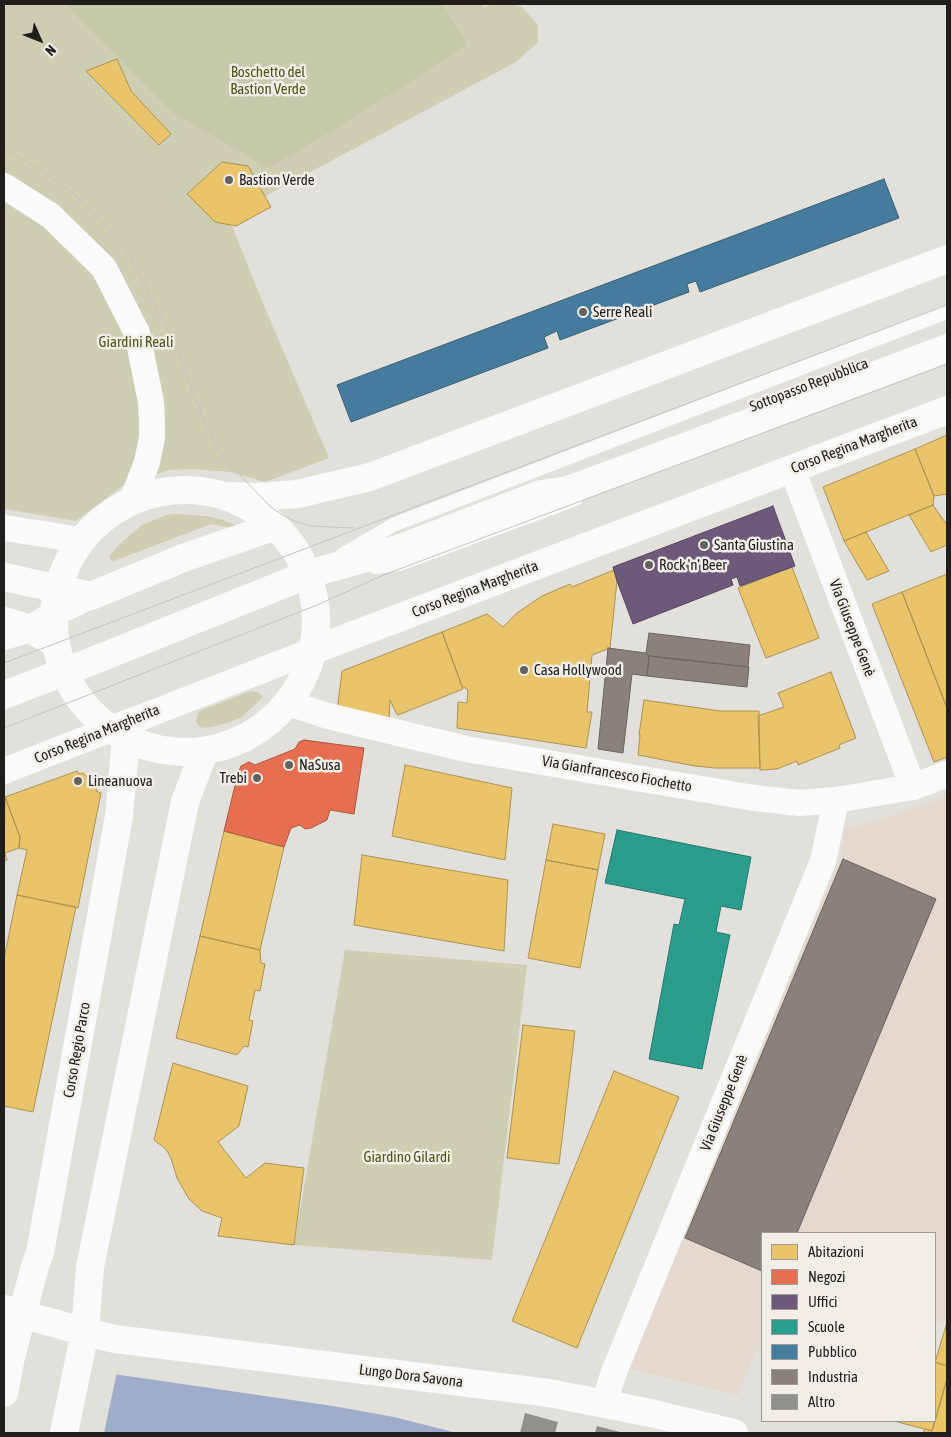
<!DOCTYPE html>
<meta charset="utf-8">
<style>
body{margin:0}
#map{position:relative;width:951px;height:1437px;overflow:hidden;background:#e1e0db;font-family:"Asap Condensed",sans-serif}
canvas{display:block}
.frame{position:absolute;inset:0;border:5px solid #1f1e1c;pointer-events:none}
.legend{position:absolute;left:761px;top:1232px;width:175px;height:190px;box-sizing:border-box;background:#f0eee7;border:1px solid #9c9b96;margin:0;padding:6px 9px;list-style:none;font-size:15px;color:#1f1e1c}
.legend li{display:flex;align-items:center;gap:10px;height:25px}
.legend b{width:25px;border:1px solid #9c9b96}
.north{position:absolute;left:15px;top:15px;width:50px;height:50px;-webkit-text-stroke:4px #f0eee7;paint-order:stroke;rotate:134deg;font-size:14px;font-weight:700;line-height:20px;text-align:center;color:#1f1e1c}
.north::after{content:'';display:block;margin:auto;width:18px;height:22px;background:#1f1e1c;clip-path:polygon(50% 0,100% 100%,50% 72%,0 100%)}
</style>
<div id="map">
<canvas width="951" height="1437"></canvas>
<div class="frame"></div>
<ul class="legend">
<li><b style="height:14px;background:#e9c46a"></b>Abitazioni</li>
<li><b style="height:14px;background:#e76f51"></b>Negozi</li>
<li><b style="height:14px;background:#6d597a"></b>Uffici</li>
<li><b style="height:14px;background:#2a9d8f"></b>Scuole</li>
<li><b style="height:14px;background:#457b9d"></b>Pubblico</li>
<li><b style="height:14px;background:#8a817c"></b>Industria</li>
<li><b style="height:14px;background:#90908c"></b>Altro</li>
</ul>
<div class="north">N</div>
</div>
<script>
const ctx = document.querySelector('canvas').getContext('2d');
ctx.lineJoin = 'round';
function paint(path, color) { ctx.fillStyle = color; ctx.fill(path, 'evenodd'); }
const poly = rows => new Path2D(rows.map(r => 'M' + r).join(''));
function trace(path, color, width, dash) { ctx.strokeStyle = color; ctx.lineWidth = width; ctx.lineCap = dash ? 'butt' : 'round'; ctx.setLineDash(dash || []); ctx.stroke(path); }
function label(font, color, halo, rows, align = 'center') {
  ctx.font = font + ' "Asap Condensed",sans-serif'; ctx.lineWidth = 5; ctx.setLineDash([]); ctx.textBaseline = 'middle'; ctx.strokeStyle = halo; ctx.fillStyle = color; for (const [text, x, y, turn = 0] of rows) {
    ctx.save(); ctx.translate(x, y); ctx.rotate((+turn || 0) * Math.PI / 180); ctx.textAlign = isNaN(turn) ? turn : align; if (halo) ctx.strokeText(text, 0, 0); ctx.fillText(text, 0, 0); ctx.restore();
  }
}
paint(poly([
 [947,796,947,1323,935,1320,935,1233,762,1233,762,1349,756,1351,738,1395,627,1368,840,858,845,829,880,820]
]), '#e4d9ce');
paint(poly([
 [4,4,482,4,484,7,494,4,512,4,522,7,538,25,538,42,516,62,228,216,260,296,329,458,265,482,231,472,193,469,169,470,124,485,76,521,4,509],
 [174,514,205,516,220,519,236,525,232,529,227,527,211,524,114,561,111,560,109,557,111,554,121,543,142,525,167,515],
 [251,691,259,693,263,697,242,717,230,722,212,727,201,728,197,724,196,721,199,711],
 [345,950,527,965,492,1260,294,1245]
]), '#cdceb2');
paint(poly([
 [65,4,438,4,445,8,467,45,347,122,269,168,173,113]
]), '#c7c9ab');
paint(poly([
 [4,1358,333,1406,394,1417,457,1433,4,1433]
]), '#9eadca');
paint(poly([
 [4,1356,117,1372,104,1433,4,1433]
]), '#e1e0db');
const homes = poly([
 [117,59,131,91,171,134,159,145,86,71,117,59],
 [222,162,248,166,271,207,236,226,215,222,187,194,222,162],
 [947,435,947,494,934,496,915,449,947,435],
 [915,449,934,496,933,505,844,541,823,487,915,449],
 [933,505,947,525,947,545,931,552,909,515,933,505],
 [866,532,889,571,867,580,844,541,866,532],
 [792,567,819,638,766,658,738,588,792,567],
 [614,570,617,581,610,648,592,655,587,712,592,712,586,748,457,728,458,702,467,703,468,690,462,686,442,632,487,614,503,627,517,613,542,596,570,584,572,587,614,570],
 [947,574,947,708,902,592,947,574],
 [902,592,947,708,947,757,934,762,872,604,902,592],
 [442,632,463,689,398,715,396,713,390,700,389,719,337,711,342,671,442,632],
 [831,672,856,738,839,745,840,748,798,765,797,761,777,769,760,770,758,716,784,707,778,693,831,672],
 [644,700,720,711,759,711,760,768,715,768,695,766,638,755,640,735,639,735,644,700],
 [405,765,512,788,505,860,392,836,405,765],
 [77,771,79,774,83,773,97,787,96,791,101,793,78,908,17,895,27,850,19,848,20,837,5,797,77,771],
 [5,797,20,837,19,848,5,853,7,860,4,861,5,797],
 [553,824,605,834,598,870,546,860,553,824],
 [224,831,284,847,260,950,200,936,224,831],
 [362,855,508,880,504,951,354,925,362,855],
 [546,860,598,870,580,968,528,958,546,860],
 [17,895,76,907,33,1112,4,1106,4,959,17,895],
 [200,936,260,950,261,963,265,964,260,991,255,990,249,1020,253,1021,248,1047,244,1046,237,1055,176,1038,200,936],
 [523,1025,575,1031,559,1164,507,1158,523,1025],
 [173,1063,248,1086,239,1126,218,1142,246,1178,265,1163,304,1168,294,1245,218,1236,222,1218,202,1211,189,1199,177,1178,171,1158,166,1149,154,1140,173,1063],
 [614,1071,679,1097,577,1348,512,1321,614,1071],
 [946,1326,947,1327,947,1366,935,1362,946,1326],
 [935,1362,947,1366,947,1379,935,1421,935,1362],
 [947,1379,947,1433,923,1433,925,1429,932,1431,947,1379],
 [894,1421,935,1421,932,1431,894,1421]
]);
paint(homes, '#e9c46a');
trace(homes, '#ac9253', 1);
const shops = poly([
 [304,740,364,748,354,814,330,810,327,820,311,828,305,829,300,825,291,828,284,847,224,831,238,773,241,766,249,762,255,765,295,749,299,742,304,740]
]);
paint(shops, '#e76f51');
trace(shops, '#ab5741', 1);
const offices = poly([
 [773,506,795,566,740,586,737,577,731,579,733,585,633,624,617,581,613,567,773,506]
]);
paint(offices, '#6d597a');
trace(offices, '#56475e', 1);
const schools = poly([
 [617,830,751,857,741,910,721,906,716,932,730,935,702,1069,649,1059,674,924,679,925,685,899,605,883,617,830]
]);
paint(schools, '#2a9d8f');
trace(schools, '#27776c', 1);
const public = poly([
 [884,179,899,218,700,292,696,281,687,284,689,292,560,340,557,331,544,337,548,348,351,422,337,385,884,179]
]);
paint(public, '#457b9d');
trace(public, '#3a5f76', 1);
const industry = poly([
 [649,633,750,645,748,667,649,656,646,653,649,633],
 [608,648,646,653,649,656,647,676,632,674,623,753,598,749,608,648],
 [649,656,749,667,747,687,647,676,649,656],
 [843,859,936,899,797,1233,762,1233,762,1271,685,1238,843,859]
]);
paint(industry, '#8a817c');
trace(industry, '#6a635f', 1);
paint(poly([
 [525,1413,558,1422,555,1433,520,1433],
 [597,1426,624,1433,595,1433]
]), '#90908c');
trace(poly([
 [342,555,393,525,947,312],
 [375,567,400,564,576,499]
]), '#fafafa', 14);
trace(poly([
 [4,186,51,216,104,268,137,333,151,402,152,421,152,438,147,462,132,501],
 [792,469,913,787],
 [4,528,81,540],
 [4,637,30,629,53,614,91,596],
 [288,703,328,716,466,749,754,798,800,803,836,800,913,787,947,774],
 [4,771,314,650],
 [604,1403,614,1372,823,861,836,800]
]), '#fafafa', 26);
trace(poly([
 [226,496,256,497,297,494,370,477,947,259],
 [4,577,91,596,183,558,276,526],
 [4,621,30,629,55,643],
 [314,650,947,410],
 [4,1309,85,1332,115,1339,549,1393,651,1413,734,1433],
 [4,1393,11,1357,35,1266,40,1253,119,816,126,739],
 [64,1433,85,1332,90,1267,185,802,204,752]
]), '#fafafa', 28);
trace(poly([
 '54 621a131 131 0 1 1 262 0a131 131 0 1 1-262 0Z',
 [4,695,85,664,309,574,398,549,541,494,568,490,677,450,947,348]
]), '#fafafa', 28);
trace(poly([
 [4,149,39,169,73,193,102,221,127,252,165,323,182,363,203,418,217,448,230,465,271,507,281,514,294,521,311,526,354,528],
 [4,663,947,305],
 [4,728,317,605,386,574,947,364]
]), '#c3c3c2', 1);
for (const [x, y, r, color] of [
 [229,180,5,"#63625f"],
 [583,312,5,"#63625f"],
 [704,545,5,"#63625f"],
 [649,565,5,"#63625f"],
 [524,670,5,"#63625f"],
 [289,765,5,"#63625f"],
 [257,778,5,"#63625f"],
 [78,781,5,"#63625f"]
]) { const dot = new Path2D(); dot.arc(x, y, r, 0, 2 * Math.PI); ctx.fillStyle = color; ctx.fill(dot); trace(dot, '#f0eee7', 2); }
label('15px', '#52541a', '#f0eee7', [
 ["Boschetto del",268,72],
 ["Bastion Verde",268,89],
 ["Giardini Reali",136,342],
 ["Giardino Gilardi",407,1157]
]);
label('15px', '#1f1e1c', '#f0eee7', [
 ["Bastion Verde",239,180],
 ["Serre Reali",593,312],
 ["Santa Giustina",714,545],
 ["Rock 'n' Beer",659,565],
 ["Casa Hollywood",534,670],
 ["NaSusa",299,765],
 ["Trebi",247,778,"right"],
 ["Lineanuova",88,781]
], 'left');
label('15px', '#1f1e1c', '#f0eee7', [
 ["Sottopasso Repubblica",809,385,-21],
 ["Corso Regina Margherita",854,445,-21],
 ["Corso Regina Margherita",475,589,-21],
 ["Via Giuseppe Genè",852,628,69],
 ["Corso Regina Margherita",97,734,-22],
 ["Via Gianfrancesco Fiochetto",617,774,10],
 ["Corso Regio Parco",77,1050,-80],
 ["Via Giuseppe Genè",724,1103,-68],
 ["Lungo Dora Savona",411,1376,7]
]);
</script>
